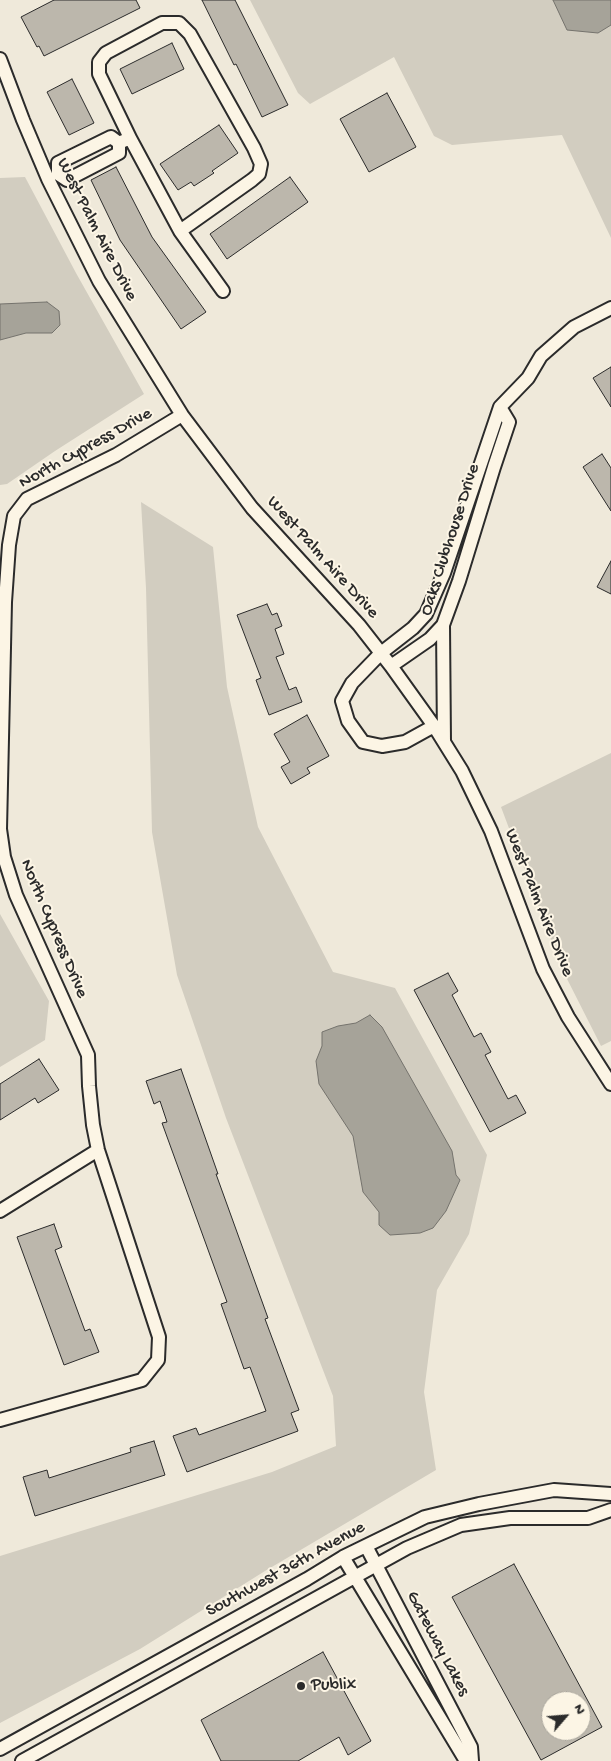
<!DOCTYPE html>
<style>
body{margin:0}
#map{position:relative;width:611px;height:1761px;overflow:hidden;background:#efe9da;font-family:"Gochi Hand",sans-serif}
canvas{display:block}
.north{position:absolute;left:541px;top:1691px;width:50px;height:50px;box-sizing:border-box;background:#fcf5e5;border:1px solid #a8a49b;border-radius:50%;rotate:63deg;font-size:14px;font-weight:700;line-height:20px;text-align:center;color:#2b2b2b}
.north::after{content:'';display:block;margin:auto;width:18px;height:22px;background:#2b2b2b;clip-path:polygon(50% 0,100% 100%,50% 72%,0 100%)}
</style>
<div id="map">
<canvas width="611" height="1761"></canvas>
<div class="north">N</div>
</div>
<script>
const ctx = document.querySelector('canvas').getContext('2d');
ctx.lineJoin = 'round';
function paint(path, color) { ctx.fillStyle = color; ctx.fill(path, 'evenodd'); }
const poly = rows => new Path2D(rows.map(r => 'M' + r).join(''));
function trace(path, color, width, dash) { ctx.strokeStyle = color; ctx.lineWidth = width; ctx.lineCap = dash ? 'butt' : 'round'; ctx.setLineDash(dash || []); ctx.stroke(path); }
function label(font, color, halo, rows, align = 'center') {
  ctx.font = font + ' "Gochi Hand",sans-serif'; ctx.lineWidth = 4; ctx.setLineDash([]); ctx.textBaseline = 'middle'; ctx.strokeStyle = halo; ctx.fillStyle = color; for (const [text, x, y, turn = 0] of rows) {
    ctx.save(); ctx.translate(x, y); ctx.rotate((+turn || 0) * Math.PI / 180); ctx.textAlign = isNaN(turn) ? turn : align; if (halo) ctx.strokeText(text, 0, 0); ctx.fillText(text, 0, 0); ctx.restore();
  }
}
paint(poly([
 [250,0,611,0,611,238,562,135,452,145,434,136,394,57,310,104,298,93],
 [25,177,76,273,144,394,55,451,7,484,0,485,0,178],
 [141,502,213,547,227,687,258,827,333,972,395,988,487,1155,469,1234,437,1290,424,1392,436,1470,265,1571,140,1649,0,1723,0,1556,272,1472,336,1446,333,1396,226,1118,177,975,152,832,146,588],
 [611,753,611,1041,601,1046,562,969,501,807],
 [0,914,49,1001,45,1040,0,1067]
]), '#d2cdc0');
const water = poly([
 [553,0,611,0,611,25,598,33,567,30,553,0],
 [47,302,59,311,60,325,52,333,26,333,0,340,0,304,47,302],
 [370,1015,382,1027,452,1151,456,1175,460,1180,446,1211,433,1228,420,1233,390,1235,379,1225,379,1212,363,1192,353,1136,319,1084,316,1061,322,1046,322,1032,338,1026,356,1023,370,1015]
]);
paint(water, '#a6a399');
trace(water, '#75736d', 1);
const building = poly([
 [54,0,136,0,140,8,44,56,39,46,37,47,21,17,54,0],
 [202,0,235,0,288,105,262,117,236,64,234,65,202,0],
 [172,43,184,69,132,94,120,69,172,43],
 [72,79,94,123,69,135,47,92,72,79],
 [387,93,416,147,369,172,340,119,387,93],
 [219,125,238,153,212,171,214,173,194,186,191,182,178,190,160,164,219,125],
 [116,167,152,237,206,312,181,329,120,240,91,180,116,167],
 [290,177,308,202,227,259,210,234,290,177],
 [611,367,611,407,593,378,611,367],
 [602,454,611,468,611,511,583,467,602,454],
 [611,561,611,594,597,587,611,561],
 [267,604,272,615,277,613,282,626,275,629,284,654,276,657,289,690,296,687,302,702,269,715,256,680,261,678,237,615,267,604],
 [307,715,329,756,307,768,310,773,291,784,281,767,290,762,274,734,307,715],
 [448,973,458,991,452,995,474,1037,481,1033,491,1052,485,1055,508,1099,516,1095,526,1113,490,1132,414,990,448,973],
 [39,1059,59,1090,38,1103,35,1098,0,1120,0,1084,39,1059],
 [181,1069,218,1174,216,1174,268,1318,265,1319,299,1410,291,1413,298,1431,187,1472,173,1436,196,1428,199,1435,266,1411,250,1367,244,1369,221,1304,227,1302,162,1123,167,1122,160,1101,154,1104,146,1081,181,1069],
 [54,1224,62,1247,55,1250,85,1331,90,1329,99,1352,64,1365,17,1237,54,1224],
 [154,1441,165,1475,35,1516,23,1477,47,1470,49,1478,131,1452,130,1448,154,1441],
 [514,1564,602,1727,541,1760,452,1597,514,1564],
 [551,1701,581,1701,581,1731,551,1731,551,1701],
 [323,1652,371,1741,348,1755,339,1737,298,1761,221,1761,201,1720,323,1652]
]);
paint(building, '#bcb7ac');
trace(building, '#2b2b2b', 1);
const street = poly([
 [0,59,23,120,48,179,99,281,182,415,252,508,359,625,391,666,434,726,462,771,491,831,543,969,568,1017,611,1084],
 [130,138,99,74,99,62,106,53,162,23,179,23,190,34,254,148,261,164,259,174,252,180,180,231],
 [119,143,130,138,180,231,223,291],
 [58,174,58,163,111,137,119,143],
 [58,174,67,180,119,153,119,143],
 [443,625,444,742],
 [391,666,430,639,443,625,459,581,494,467,509,422,500,407],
 [434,726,405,742,382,746,363,742,348,721,342,701,352,683,381,653,413,628,426,614,444,573,500,407,528,378,541,356,574,327,611,308],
 [0,1211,98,1150],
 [0,1420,142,1380,158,1360,159,1337,98,1150,93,1125,89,1086,88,1055,16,895,4,857,0,829,5,602,9,545,14,516,27,499,116,455,182,415],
 [366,1546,471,1747,472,1761],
 [343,1557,466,1761],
 [0,1749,307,1579,343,1557,425,1517,479,1504,554,1490,611,1494],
 [22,1761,407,1548,461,1525,510,1518,588,1518,611,1510]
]);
trace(street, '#2b2b2b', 16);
trace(street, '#fcf5e5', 12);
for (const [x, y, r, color] of [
 [301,1686,5,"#2b2b2b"]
]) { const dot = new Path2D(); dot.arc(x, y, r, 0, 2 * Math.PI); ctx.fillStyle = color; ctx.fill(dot); trace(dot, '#fcf5e5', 2); }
label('18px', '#2b2b2b', '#fcf5e5', [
 ["West Palm Aire Drive",96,230,63],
 ["North Cypress Drive",86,449,-29],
 ["Oaks Clubhouse Drive",451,540,-72],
 ["West Palm Aire Drive",322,558,48],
 ["West Palm Aire Drive",538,903,68],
 ["North Cypress Drive",53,929,67],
 ["Southwest 36th Avenue",286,1570,-29],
 ["Gateway Lakes",437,1644,62]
]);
label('18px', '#2b2b2b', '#fcf5e5', [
 ["Publix",311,1686]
], 'left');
</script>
